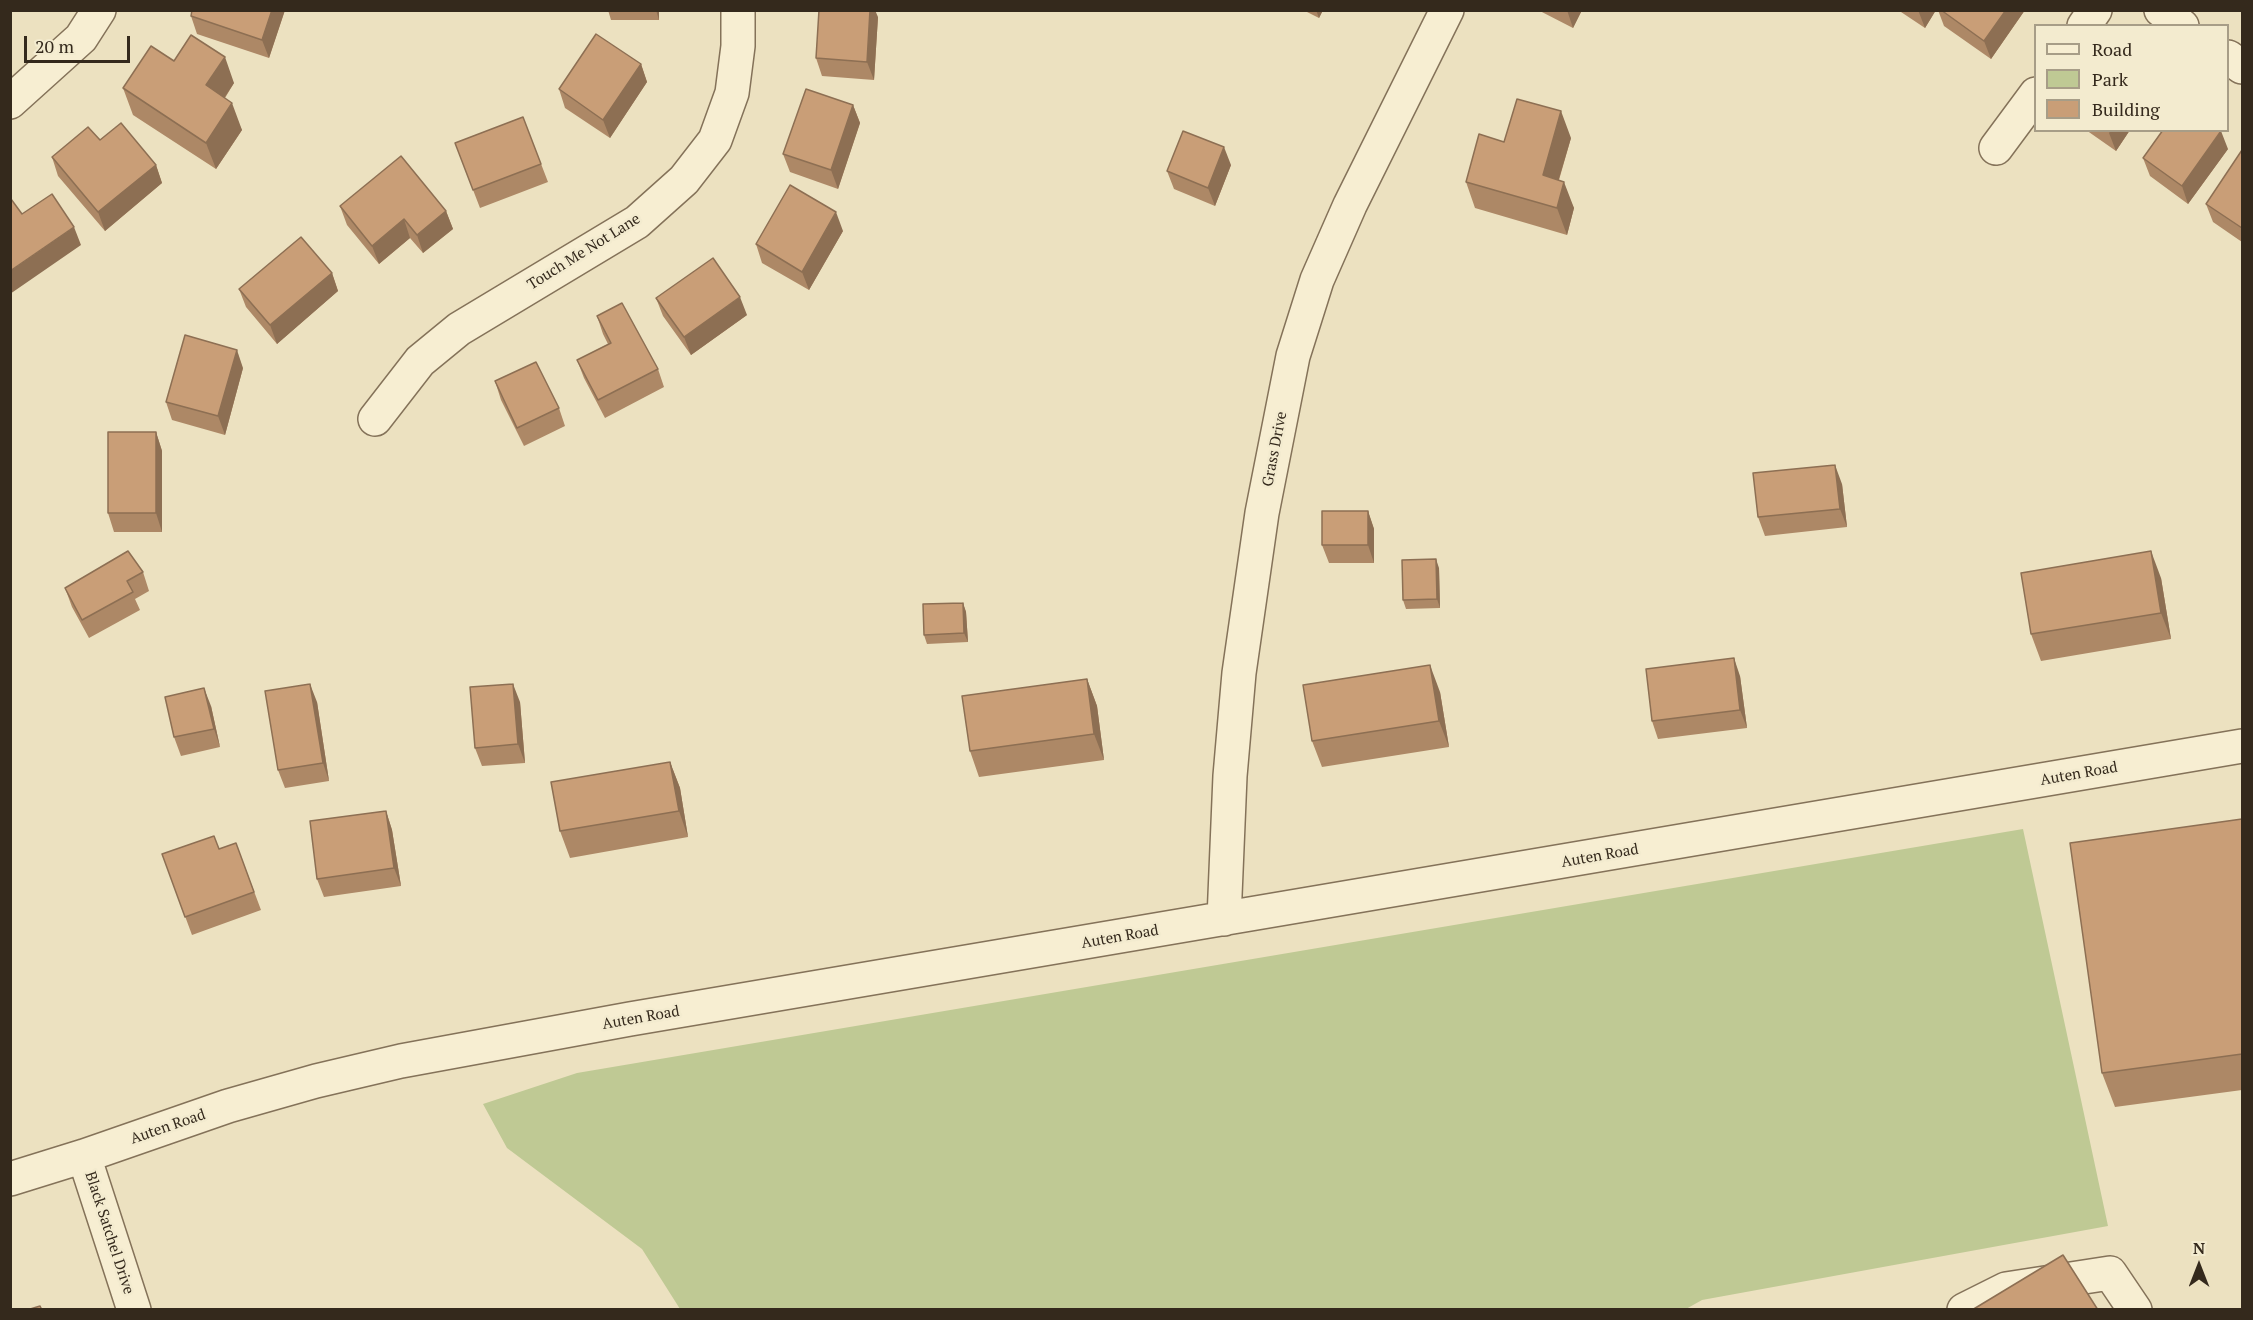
<!DOCTYPE html>
<style>
body{margin:0}
#map{position:relative;width:2253px;height:1320px;overflow:hidden;background:#ece1c0;font-family:"PT Serif",serif}
canvas{display:block}
.frame{position:absolute;inset:0;border:12px solid #34291c;pointer-events:none}
.legend{position:absolute;left:2034px;top:24px;width:195px;height:108px;box-sizing:border-box;background:#f3ebcf;border:2px solid #a79d87;margin:0;padding:8px 10px;list-style:none;font-size:18px;color:#34291c}
.legend li{display:flex;align-items:center;gap:12px;height:30px}
.legend b{width:30px;border:2px solid #a79d87}
.north{position:absolute;left:2169px;top:1236px;width:60px;height:60px;-webkit-text-stroke:4px #f3ebcf;paint-order:stroke;rotate:0deg;font-size:16px;font-weight:700;line-height:24px;text-align:center;color:#34291c}
.north::after{content:'';display:block;margin:auto;width:21px;height:27px;background:#34291c;clip-path:polygon(50% 0,100% 100%,50% 72%,0 100%)}
.scale{position:absolute;left:24px;top:36px;width:106px;height:27px;box-sizing:border-box;border:3px solid #34291c;border-top:0;padding-left:8px;font-size:18px;line-height:21px;white-space:nowrap;color:#34291c;-webkit-text-stroke:4px #f3ebcf;paint-order:stroke}
</style>
<div id="map">
<canvas width="2253" height="1320"></canvas>
<div class="frame"></div>
<ul class="legend">
<li><b style="height:8px;background:#f7eed2"></b>Road</li>
<li><b style="height:16px;background:#bfc994"></b>Park</li>
<li><b style="height:16px;background:#c99e77"></b>Building</li>
</ul>
<div class="north">N</div>
<div class="scale">20 m</div>
</div>
<script>
const ctx = document.querySelector('canvas').getContext('2d');
ctx.lineJoin = 'round';
function paint(path, color) { ctx.fillStyle = color; ctx.fill(path, 'evenodd'); }
const poly = rows => new Path2D(rows.map(r => 'M' + r).join(''));
function trace(path, color, width, dash) { ctx.strokeStyle = color; ctx.lineWidth = width; ctx.lineCap = dash ? 'butt' : 'round'; ctx.setLineDash(dash || []); ctx.stroke(path); }
function label(font, color, halo, rows, align = 'center') {
  ctx.font = font + ' "PT Serif",serif'; ctx.lineWidth = 5; ctx.setLineDash([]); ctx.textBaseline = 'middle'; ctx.strokeStyle = halo; ctx.fillStyle = color; for (const [text, x, y, turn = 0] of rows) {
    ctx.save(); ctx.translate(x, y); ctx.rotate((+turn || 0) * Math.PI / 180); ctx.textAlign = isNaN(turn) ? turn : align; if (halo) ctx.strokeText(text, 0, 0); ctx.fillText(text, 0, 0); ctx.restore();
  }
}
paint(poly([
 [2023,829,2108,1226,1702,1300,1686,1309,680,1309,642,1249,507,1148,483,1104,577,1073]
]), '#bfc994');
const minor = poly([
 [2161,10,2182,26],
 [2084,26,2095,10],
 [2228,57,2242,67],
 [10,102,81,38,99,10],
 [1996,148,2036,94],
 [375,419,420,361,459,329,637,222,684,180,715,140,732,93,738,46,738,10],
 [1224,919,1230,776,1239,673,1262,513,1293,356,1317,280,1350,205,1447,10],
 [84,1156,134,1310],
 [10,1179,84,1156,228,1106,316,1081,401,1061,630,1019,2242,746],
 [1964,1310,2006,1289,2110,1273,2135,1310]
]);
trace(minor, '#847259', 36);
trace(minor, '#f7eed2', 33);
paint(poly([
 [192,10,285,10,269,58,197,34,191,16],
 [608,10,659,10,659,20,611,20],
 [1303,10,1323,10,1319,18],
 [1538,10,1582,10,1573,28],
 [1898,10,1936,10,1925,28],
 [1938,10,2025,10,1991,59,1944,26],
 [878,17,874,80,822,76,816,58],
 [174,61,234,83,225,98,242,130,216,169,133,115,123,88],
 [641,64,647,82,610,138,565,108,559,89],
 [853,105,860,123,838,189,790,172,783,154],
 [523,117,548,182,480,208,455,143],
 [2086,130,2130,130,2116,151],
 [1571,138,1559,180,1574,208,1567,235,1475,208,1466,182],
 [100,140,156,165,162,183,105,231,58,176,52,157],
 [2228,149,2188,204,2150,176,2143,158],
 [2242,150,2242,242,2213,222,2206,204],
 [1231,165,1215,206,1174,189,1167,171],
 [340,206,446,211,453,229,423,253,410,238,379,264,347,225],
 [843,231,809,290,762,263,756,244],
 [332,273,338,291,277,344,246,307,239,289],
 [656,298,747,315,691,355,663,316],
 [597,316,658,369,664,387,605,418,584,378,577,360,608,344,603,334],
 [243,368,225,435,172,420,166,402],
 [495,381,559,408,565,426,524,446,501,400],
 [156,432,162,451,162,532,114,532,108,513],
 [1842,484,1847,527,1765,536,1758,517],
 [1368,511,1374,529,1374,563,1329,563,1322,545],
 [1439,568,1440,608,1406,609,1403,600],
 [143,572,149,591,135,599,140,610,89,638,72,607,65,588],
 [2161,578,2171,639,2041,661,2031,634],
 [963,603,966,612,968,642,927,644,924,635],
 [1740,676,1747,728,1658,739,1652,721],
 [1087,679,1097,706,1104,760,979,777,970,751],
 [1440,692,1449,747,1322,767,1312,741],
 [317,702,329,781,285,788,278,770],
 [520,702,525,763,482,766,475,748],
 [211,706,220,747,181,756,174,737],
 [670,762,680,788,688,837,570,858,560,831],
 [386,811,392,830,401,886,324,897,317,879],
 [2242,819,2242,1090,2115,1107,2102,1073],
 [236,843,261,910,192,935,162,854,219,849]
]), '#ad8866');
paint(poly([
 [272,10,285,10,269,58,262,40],
 [656,10,659,10,659,20],
 [870,10,875,10,878,17,874,80,867,62],
 [1316,10,1323,10,1319,18],
 [1567,10,1582,10,1573,28],
 [1918,10,1936,10,1925,28],
 [2006,10,2025,10,1991,59,1984,41],
 [225,57,234,83,215,112,206,85],
 [641,64,647,82,610,138,603,120],
 [232,103,242,130,216,169,206,143],
 [853,105,860,123,838,189,831,170],
 [1561,111,1571,138,1552,202,1543,175],
 [2111,130,2130,130,2116,151,2109,133],
 [2221,131,2228,149,2188,204,2182,186],
 [1224,147,1231,165,1215,206,1208,188],
 [156,165,162,183,105,231,98,212],
 [1564,182,1574,208,1567,235,1557,208],
 [446,211,453,229,423,253,417,235],
 [836,212,843,231,809,290,802,272],
 [404,219,410,238,379,264,372,246],
 [74,227,81,245,10,294,10,271],
 [332,273,338,291,277,344,270,325],
 [740,297,747,315,691,355,684,337],
 [237,350,243,368,225,435,218,416],
 [156,432,162,451,162,532,156,513],
 [1835,465,1842,484,1847,527,1840,509],
 [1368,511,1374,529,1374,563,1368,545],
 [2151,551,2161,578,2171,639,2161,613],
 [1436,559,1439,568,1440,608,1437,599],
 [963,603,966,612,968,642,964,633],
 [1734,658,1740,676,1747,728,1740,710],
 [1430,665,1440,692,1449,747,1439,721],
 [1087,679,1097,706,1104,760,1094,734],
 [310,684,317,702,329,781,323,763],
 [513,684,520,702,525,763,518,744],
 [204,688,211,706,220,747,214,729],
 [670,762,680,788,688,837,679,811],
 [386,811,392,830,401,886,394,868]
]), '#8d6f53');
const building = poly([
 [192,10,272,10,262,40,191,16,192,10],
 [819,10,870,10,867,62,816,58,819,10],
 [1941,10,2006,10,1984,41,1941,10],
 [596,34,641,64,603,120,559,89,596,34],
 [191,35,225,57,206,85,232,103,206,143,123,88,151,46,174,61,191,35],
 [806,89,853,105,831,170,783,154,806,89],
 [1517,99,1561,111,1543,175,1564,182,1557,208,1466,182,1479,134,1504,142,1517,99],
 [523,117,541,164,473,190,455,143,523,117],
 [121,123,156,165,98,212,52,157,88,127,100,140,121,123],
 [2163,130,2221,131,2182,186,2143,158,2163,130],
 [1183,131,1224,147,1208,188,1167,171,1183,131],
 [2242,150,2242,228,2206,204,2242,150],
 [401,156,446,211,417,235,404,219,372,246,340,206,401,156],
 [790,185,836,212,802,272,756,244,790,185],
 [52,194,74,227,10,271,10,199,11,199,22,214,52,194],
 [301,237,332,273,270,325,239,289,301,237],
 [713,258,740,297,684,337,656,298,713,258],
 [622,303,658,369,598,400,577,360,611,343,597,316,622,303],
 [185,335,237,350,218,416,166,402,185,335],
 [536,362,559,408,517,428,495,381,536,362],
 [108,432,156,432,156,513,108,513,108,432],
 [1835,465,1840,509,1758,517,1753,473,1835,465],
 [1322,511,1368,511,1368,545,1322,545,1322,511],
 [128,551,143,572,127,581,133,592,82,620,65,588,128,551],
 [2151,551,2161,613,2031,634,2021,573,2151,551],
 [1436,559,1437,599,1403,600,1402,560,1436,559],
 [963,603,964,633,924,635,923,604,963,603],
 [1734,658,1740,710,1652,721,1646,669,1734,658],
 [1430,665,1439,721,1312,741,1303,685,1430,665],
 [1087,679,1094,734,970,751,962,696,1087,679],
 [310,684,323,763,278,770,265,691,310,684],
 [513,684,518,744,475,748,470,687,513,684],
 [204,688,214,729,174,737,165,697,204,688],
 [670,762,679,811,560,831,551,782,670,762],
 [386,811,394,868,317,879,310,821,386,811],
 [2242,819,2242,1054,2102,1073,2070,843,2242,819],
 [214,836,219,849,236,843,254,892,185,917,162,854,214,836],
 [2063,1255,2098,1310,1972,1310,2063,1255],
 [40,1306,42,1310,27,1310,40,1306]
]);
paint(building, '#c99e77');
trace(building, '#8d6f53', 1.5);
label('15px', '#34291c', '#f3ebcf', [
 ["Touch Me Not Lane",584,252,-32],
 ["Grass Drive",1275,449,-79],
 ["Auten Road",2079,774,-10],
 ["Auten Road",1600,856,-10],
 ["Auten Road",1120,937,-10],
 ["Auten Road",641,1018,-10],
 ["Auten Road",168,1127,-19],
 ["Black Satchel Drive",109,1233,72]
]);
</script>
